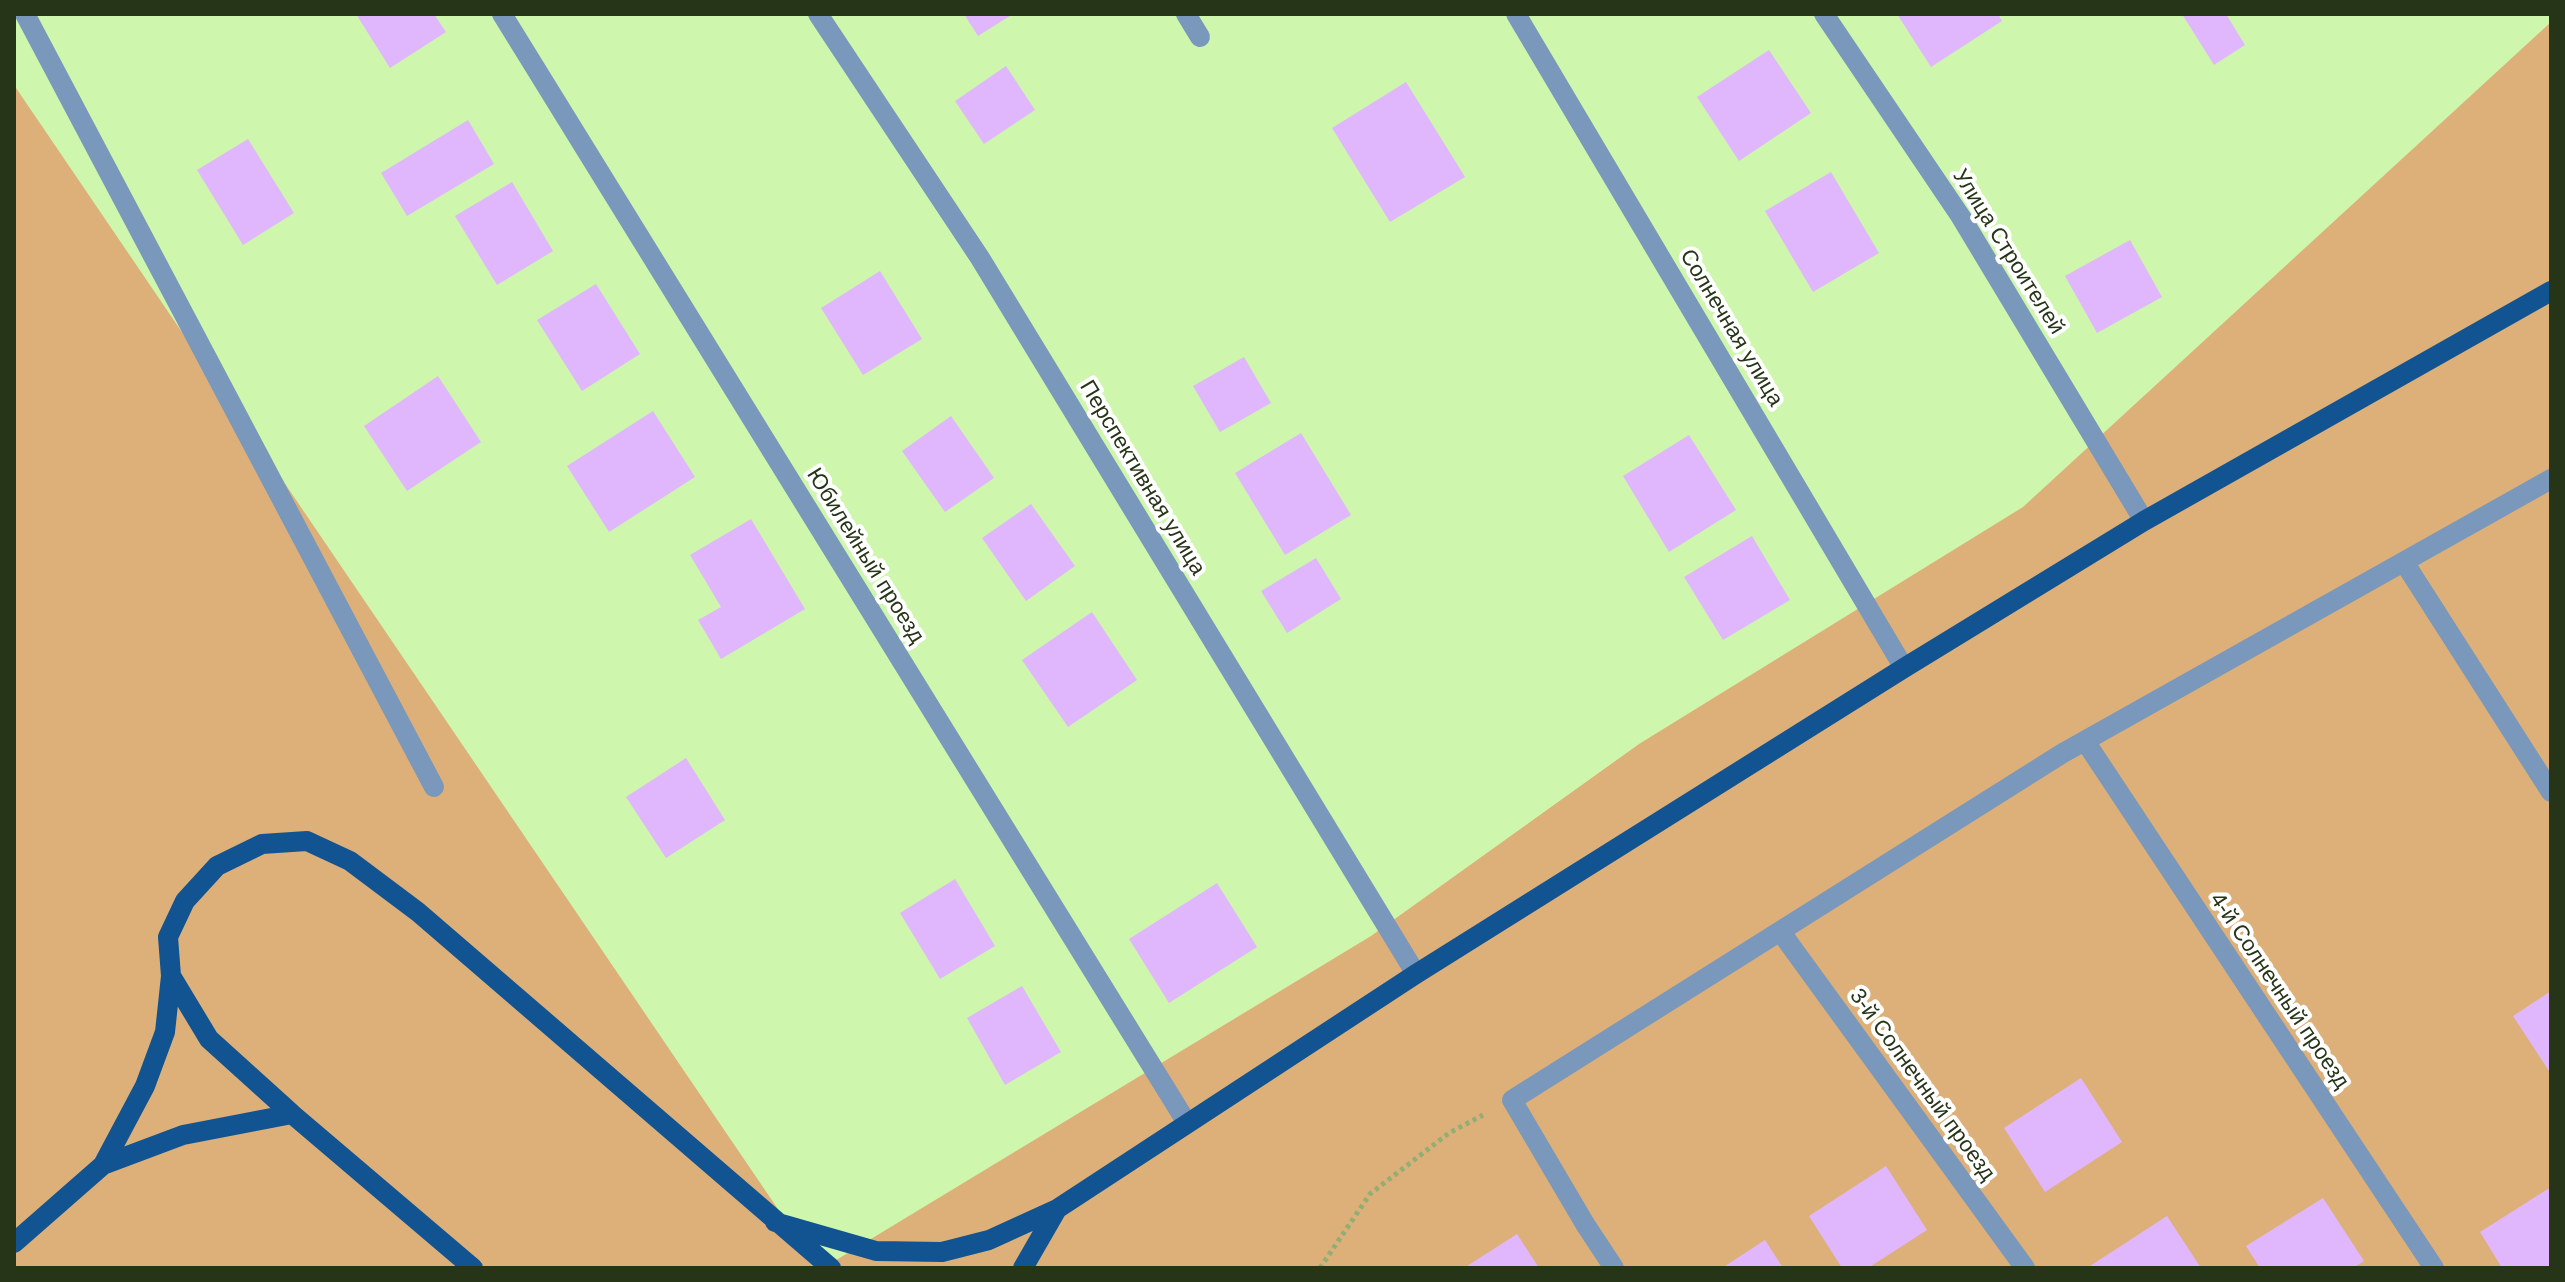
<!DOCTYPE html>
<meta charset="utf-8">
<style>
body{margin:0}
#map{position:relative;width:2565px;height:1282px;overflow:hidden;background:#cef6ad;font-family:Arial,sans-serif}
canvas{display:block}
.frame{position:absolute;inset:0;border:16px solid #263518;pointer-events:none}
</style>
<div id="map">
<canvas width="2565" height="1282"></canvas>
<div class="frame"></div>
</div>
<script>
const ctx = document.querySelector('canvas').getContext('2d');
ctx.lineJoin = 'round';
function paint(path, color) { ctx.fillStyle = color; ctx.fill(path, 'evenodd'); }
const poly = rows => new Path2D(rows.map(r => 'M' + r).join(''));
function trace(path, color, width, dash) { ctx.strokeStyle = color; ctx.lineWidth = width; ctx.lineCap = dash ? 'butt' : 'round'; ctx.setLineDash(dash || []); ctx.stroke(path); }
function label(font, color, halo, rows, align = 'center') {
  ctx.font = font + ' Arial,sans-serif'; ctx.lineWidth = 8; ctx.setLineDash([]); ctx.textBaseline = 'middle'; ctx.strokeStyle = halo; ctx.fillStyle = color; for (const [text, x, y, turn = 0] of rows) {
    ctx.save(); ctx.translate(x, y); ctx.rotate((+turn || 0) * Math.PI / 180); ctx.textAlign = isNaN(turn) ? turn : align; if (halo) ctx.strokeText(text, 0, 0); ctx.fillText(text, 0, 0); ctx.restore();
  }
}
paint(poly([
 [2551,22,2551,1268,823,1268,1371,936,1639,744,2023,507],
 [14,85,818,1268,14,1268]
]), '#deb079');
paint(poly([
 [356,14,434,14,446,32,390,68],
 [964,14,1013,14,978,36],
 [1897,14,1998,14,2002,21,1931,67],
 [2182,14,2226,14,2245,45,2214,65],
 [1769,50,1811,113,1739,161,1697,97],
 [1006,66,1035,110,984,144,955,101],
 [1406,82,1465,177,1390,222,1332,128],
 [468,120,494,164,407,216,381,173],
 [248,139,294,213,243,245,197,170],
 [1831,172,1879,253,1813,292,1765,211],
 [512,182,553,251,497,285,455,216],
 [2130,240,2162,297,2097,333,2065,276],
 [880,271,922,339,863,375,821,308],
 [596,284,640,354,582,391,537,320],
 [1244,357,1271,403,1220,432,1193,386],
 [438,376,481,442,407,491,364,426],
 [653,411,695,477,609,532,567,466],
 [951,416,994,478,945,512,902,451],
 [1301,433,1351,515,1285,555,1235,473],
 [1689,435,1736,510,1669,552,1623,476],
 [1031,504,1075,566,1026,601,982,538],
 [751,519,805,609,721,659,698,620,721,607,690,555],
 [1752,536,1790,600,1723,640,1684,577],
 [1316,558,1341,599,1287,633,1261,591],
 [1092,612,1137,680,1068,727,1022,660],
 [686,758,725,820,666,858,626,797],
 [955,879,995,946,940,979,900,913],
 [1217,883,1257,947,1169,1003,1129,939],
 [1022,986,1061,1052,1005,1085,967,1018],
 [2551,991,2551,1074,2513,1016],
 [2081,1078,2122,1142,2045,1192,2004,1128],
 [1886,1166,1927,1230,1868,1268,1842,1268,1809,1216],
 [2551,1187,2551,1268,2502,1268,2480,1232],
 [2323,1198,2364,1261,2353,1268,2260,1268,2246,1246],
 [2167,1216,2201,1268,2091,1268,2090,1266],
 [1517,1234,1539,1268,1464,1268],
 [1765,1240,1783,1268,1722,1268]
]), '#e0b7fc');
trace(poly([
 [1320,1268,1370,1194,1449,1133,1483,1115]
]), '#90ae76', 5, [4, 4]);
trace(poly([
 [25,14,434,787],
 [502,14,1187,1123],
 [818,14,980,258,1416,974],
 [1186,14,1200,37],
 [1516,14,1904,668],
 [1824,14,1961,217,2144,521],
 [2404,562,2551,792],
 [2085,741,2434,1268],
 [1780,931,2025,1268],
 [1614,1268,1585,1224,1512,1100,2063,753,2551,479]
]), '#7998bb', 20);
trace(poly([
 [103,1165,145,1086,165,1032,171,976],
 [775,1222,876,1251,942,1252,989,1240,1057,1209,1416,974,1904,668,2144,521,2551,291],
 [14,1243,103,1165,183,1135,292,1114],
 [473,1268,292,1114,209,1039,171,976,168,937,185,901,217,866,262,844,307,841,350,861,418,912,831,1268],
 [1023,1268,1057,1209]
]), '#115491', 20);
label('22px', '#263518', '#fff', [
 ["Улица Строителей",2008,252,58],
 ["Солнечная улица",1731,328,59],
 ["Перспективная улица",1142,478,59],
 ["Юбилейный проезд",865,556,58],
 ["4-й Солнечный проезд",2279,991,56],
 ["3-й Солнечный проезд",1922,1085,54]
]);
</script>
